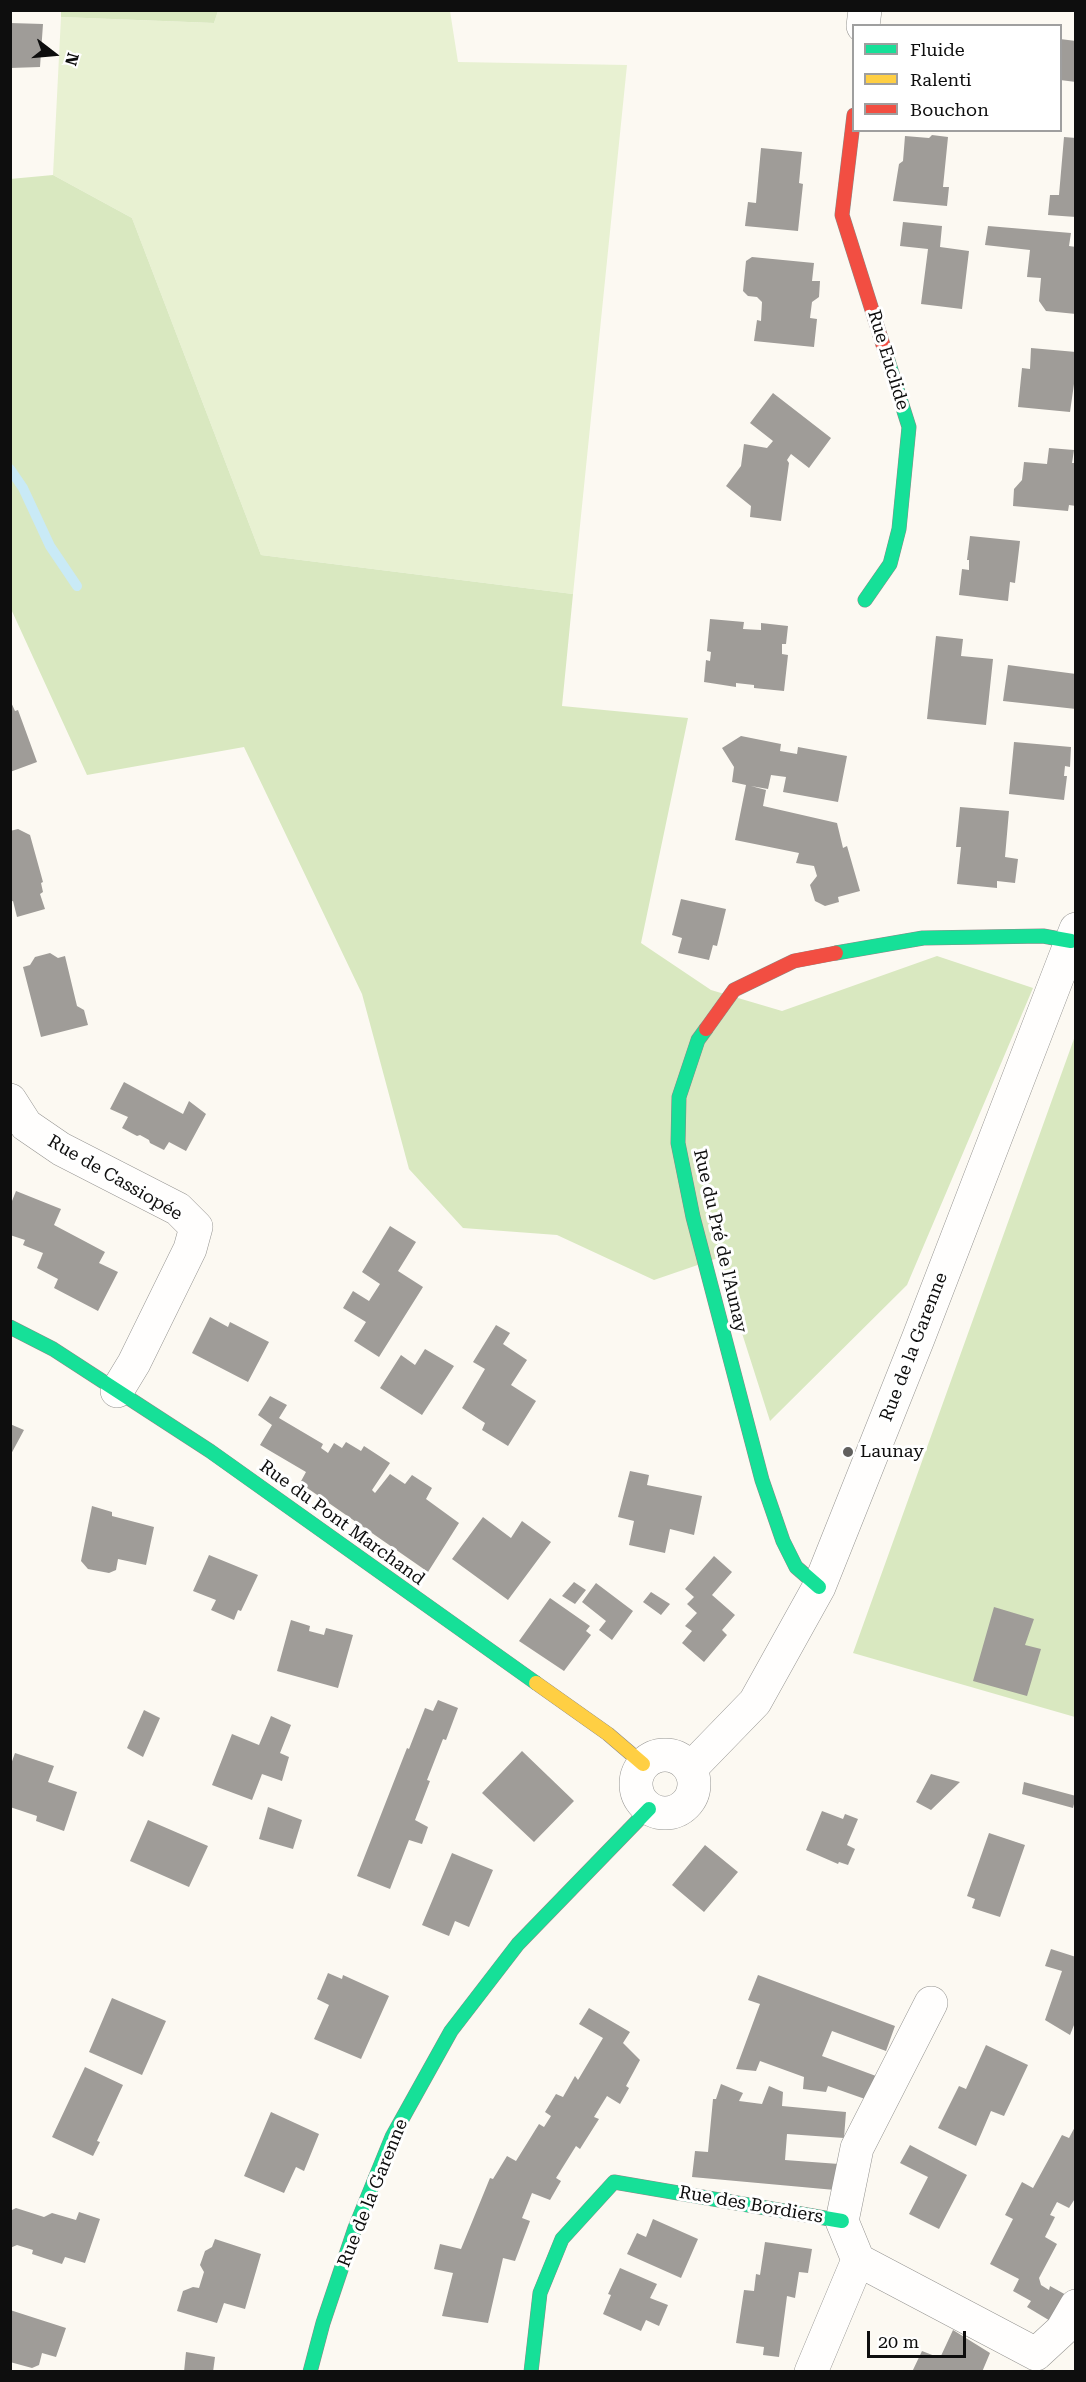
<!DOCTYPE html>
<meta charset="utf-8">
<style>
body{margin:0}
#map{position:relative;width:1086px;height:2382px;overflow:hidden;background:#fcf9f2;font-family:"Roboto Serif",serif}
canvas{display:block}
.frame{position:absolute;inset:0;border:12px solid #0e0e0e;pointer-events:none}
.legend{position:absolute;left:852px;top:24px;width:210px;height:108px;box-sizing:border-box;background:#fff;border:2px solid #9f9f9f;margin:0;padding:8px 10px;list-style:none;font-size:18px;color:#0e0e0e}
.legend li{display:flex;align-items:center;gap:12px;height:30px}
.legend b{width:30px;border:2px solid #9f9f9f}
.north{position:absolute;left:24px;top:24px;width:60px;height:60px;-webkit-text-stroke:4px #fff;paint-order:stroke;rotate:106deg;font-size:16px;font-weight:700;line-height:24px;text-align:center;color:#0e0e0e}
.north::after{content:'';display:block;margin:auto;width:21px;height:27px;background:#0e0e0e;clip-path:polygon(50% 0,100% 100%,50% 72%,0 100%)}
.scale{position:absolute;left:867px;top:2331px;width:99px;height:27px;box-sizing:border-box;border:3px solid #0e0e0e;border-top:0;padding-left:8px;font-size:18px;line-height:21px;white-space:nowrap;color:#0e0e0e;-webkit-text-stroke:4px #fff;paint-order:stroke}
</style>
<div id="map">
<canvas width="1086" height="2382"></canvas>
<div class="frame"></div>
<ul class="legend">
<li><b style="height:8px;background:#16e098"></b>Fluide</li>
<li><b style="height:8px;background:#ffcf43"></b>Ralenti</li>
<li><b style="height:8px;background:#f24e42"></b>Bouchon</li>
</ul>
<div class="north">N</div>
<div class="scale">20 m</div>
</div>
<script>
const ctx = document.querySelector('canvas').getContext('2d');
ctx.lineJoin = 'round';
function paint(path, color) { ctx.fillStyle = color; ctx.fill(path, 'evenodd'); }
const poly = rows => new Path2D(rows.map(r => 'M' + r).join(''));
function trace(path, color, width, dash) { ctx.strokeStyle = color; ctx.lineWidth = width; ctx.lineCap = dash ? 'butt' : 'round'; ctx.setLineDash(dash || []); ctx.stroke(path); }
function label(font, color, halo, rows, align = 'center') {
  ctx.font = font + ' "Roboto Serif",serif'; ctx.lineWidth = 6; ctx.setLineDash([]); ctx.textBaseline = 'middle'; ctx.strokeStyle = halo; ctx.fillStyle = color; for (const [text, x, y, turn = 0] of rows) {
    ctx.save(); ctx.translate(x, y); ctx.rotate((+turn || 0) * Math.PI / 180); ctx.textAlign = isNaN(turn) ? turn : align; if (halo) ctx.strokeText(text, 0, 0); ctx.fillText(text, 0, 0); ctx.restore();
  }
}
paint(poly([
 [218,11,450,11,458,62,627,65,573,594,261,555,132,218,53,175,61,17,214,23]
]), '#e8f1d2');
paint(poly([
 [61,11,61,10,218,11,214,23,61,17],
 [53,175,132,218,261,555,573,594,562,706,688,718,641,943,711,990,782,1011,937,956,1033,988,907,1285,770,1421,718,1258,654,1280,557,1235,463,1228,409,1169,362,994,244,747,87,775,11,609,10,179],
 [1075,1036,1075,1717,853,1653]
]), '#d9e8c0');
trace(poly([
 [10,469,23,488,50,546,77,586]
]), '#c9eaf6', 10);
paint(poly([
 [10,23,43,24,40,67,10,68],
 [1060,39,1076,41,1076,82,1060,80],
 [932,135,948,137,943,187,949,187,947,206,893,201,899,164,903,161,905,136,929,138],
 [1064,137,1076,138,1076,217,1048,215,1050,195,1059,195],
 [761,148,802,152,799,183,803,184,798,231,745,226,748,202,756,203],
 [903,222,942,226,940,247,969,251,962,309,921,304,928,249,900,246],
 [988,226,1071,233,1069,246,1076,247,1076,314,1046,311,1039,301,1041,278,1027,277,1030,250,985,245],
 [752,257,814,263,812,281,820,281,819,297,812,302,810,318,817,319,814,347,754,341,757,320,761,321,762,302,757,297,748,296,743,291,746,261],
 [1031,348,1076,352,1076,384,1074,384,1070,412,1018,407,1022,368,1030,369],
 [773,393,831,438,809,468,791,454,787,460,789,463,781,521,750,517,751,506,726,486,741,466,744,444,767,448,773,441,750,423],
 [1049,448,1074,450,1072,463,1076,463,1076,506,1069,505,1068,511,1013,506,1014,489,1022,480,1024,462,1047,464],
 [970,536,1020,541,1015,583,1010,582,1008,601,959,595,962,569,969,570,969,560,967,560],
 [710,619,744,622,743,629,761,630,761,623,788,626,786,644,782,644,782,654,788,655,784,691,754,688,754,685,736,683,736,687,704,682,706,660,710,661,711,652,707,651],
 [936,636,963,639,961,656,993,659,986,725,927,719],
 [1008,665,1076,674,1076,709,1003,701],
 [10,700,15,711,18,710,37,762,10,772],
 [741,736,781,744,780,751,797,754,798,747,847,756,838,802,783,792,786,777,771,775,768,789,751,786,766,790,763,806,837,823,843,848,847,846,860,891,838,897,839,902,825,906,815,901,810,885,817,876,814,866,796,863,799,853,735,840,746,785,732,782,734,767,722,748],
 [1014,742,1071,747,1070,767,1065,766,1064,776,1067,776,1064,800,1009,794],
 [960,807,1009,811,1005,857,1018,859,1015,883,997,881,997,888,957,884,961,847,956,847],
 [18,829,30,835,43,882,41,883,43,892,40,894,45,909,17,917,13,901,10,902,10,831],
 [681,899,726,909,717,946,713,945,709,960,678,953,682,938,672,935],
 [50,953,58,958,65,956,77,1006,84,1010,88,1025,41,1037,23,967,30,965,35,957],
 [124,1082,183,1114,189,1101,206,1114,186,1151,169,1142,164,1150,150,1143,149,1140,140,1135,137,1136,122,1128,128,1117,110,1109],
 [16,1191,61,1209,54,1225,105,1252,99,1263,118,1272,98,1311,54,1288,58,1279,37,1268,43,1253,23,1245,25,1240,10,1235,10,1206],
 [390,1226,416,1242,398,1271,423,1287,379,1357,354,1341,366,1322,343,1308,353,1291,369,1301,380,1284,362,1272],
 [210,1317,228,1327,230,1322,269,1342,248,1382,192,1353],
 [496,1325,510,1333,503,1344,527,1360,511,1385,536,1401,508,1446,482,1430,485,1423,462,1408,485,1369,473,1362],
 [425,1349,454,1366,422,1415,380,1388,401,1355,415,1365],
 [270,1396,287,1405,279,1418,323,1444,321,1448,328,1453,334,1443,342,1448,346,1442,361,1451,364,1446,390,1463,372,1490,375,1493,390,1474,405,1484,412,1475,432,1488,426,1499,459,1523,428,1572,300,1483,306,1472,260,1445,272,1425,258,1415],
 [10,1424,24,1430,10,1456],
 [630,1471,649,1475,647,1485,702,1496,694,1535,670,1529,665,1553,629,1545,634,1521,618,1517],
 [92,1506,112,1512,112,1516,154,1527,146,1565,118,1559,116,1570,109,1573,88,1569,81,1561],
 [483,1517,511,1538,522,1521,551,1542,508,1600,452,1559],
 [209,1555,258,1575,241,1611,238,1610,234,1620,211,1610,216,1600,193,1591],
 [714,1556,732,1572,712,1595,735,1615,722,1630,727,1635,704,1662,682,1643,692,1631,685,1626,697,1613,687,1604,694,1597,685,1589],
 [574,1582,586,1590,575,1604,562,1596],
 [596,1583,633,1611,612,1640,599,1630,606,1621,582,1602],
 [651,1592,670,1604,661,1615,643,1602],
 [550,1598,590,1626,586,1631,591,1635,564,1671,519,1641],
 [994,1607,1034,1619,1025,1645,1041,1649,1027,1696,973,1681],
 [291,1620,310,1626,309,1631,324,1635,326,1628,353,1635,338,1688,277,1671],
 [438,1700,458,1708,446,1740,443,1739,427,1780,430,1781,415,1820,428,1827,422,1844,409,1840,390,1889,357,1876,407,1748,409,1749,425,1708,433,1711],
 [144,1710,160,1718,143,1757,127,1748],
 [271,1716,291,1725,280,1753,289,1757,282,1781,262,1774,252,1800,212,1785,232,1734,259,1745],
 [522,1751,574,1801,534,1842,482,1793],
 [15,1753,54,1766,48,1782,77,1792,64,1831,36,1821,37,1816,10,1807,10,1767],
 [931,1774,960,1782,931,1810,916,1802],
 [1024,1782,1076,1796,1073,1808,1022,1794],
 [268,1807,302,1820,293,1849,259,1839],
 [822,1811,843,1819,845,1814,858,1819,847,1845,855,1849,848,1865,839,1862,838,1864,806,1850],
 [148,1820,208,1846,189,1887,130,1861],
 [989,1833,1025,1845,1000,1917,972,1908,975,1899,967,1896],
 [705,1845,738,1872,704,1912,672,1885],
 [452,1853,493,1870,469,1927,455,1921,449,1936,422,1925],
 [1051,1949,1076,1957,1076,2020,1070,2035,1045,2020,1062,1971,1045,1966],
 [328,1973,342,1979,343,1975,389,1996,361,2059,314,2039,329,2005,317,1999],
 [758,1975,895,2026,886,2051,832,2031,822,2056,876,2076,865,2099,828,2086,826,2092,803,2089,804,2077,760,2061,756,2071,736,2069,760,2004,748,2000],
 [112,1998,166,2021,142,2075,89,2052],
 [589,2008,630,2032,623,2043,640,2060,626,2086,629,2088,620,2104,607,2096,594,2117,599,2119,580,2149,576,2146,556,2178,561,2181,550,2200,532,2193,522,2218,530,2221,515,2261,503,2258,488,2323,442,2316,453,2273,434,2269,440,2244,461,2249,490,2178,493,2179,507,2156,516,2161,539,2124,544,2127,551,2116,545,2112,556,2094,563,2097,575,2076,578,2080,603,2038,579,2024],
 [986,2045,1028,2065,1004,2116,991,2111,976,2146,938,2128,959,2086,966,2089],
 [85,2067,123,2085,97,2141,100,2142,93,2156,52,2137],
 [721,2084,743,2093,739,2101,762,2104,769,2086,783,2092,782,2106,846,2112,844,2138,787,2134,785,2160,839,2164,835,2190,692,2177,695,2151,708,2152,713,2099,716,2099],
 [271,2112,319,2134,304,2171,296,2167,284,2193,244,2176],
 [1076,2125,1076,2197,1069,2208,1057,2202,1050,2215,1055,2217,1045,2237,1057,2244,1039,2278,1041,2285,1049,2290,1050,2286,1068,2296,1052,2322,1027,2307,1031,2301,1013,2291,1019,2279,990,2264,1013,2219,1005,2215,1022,2182,1033,2188,1062,2135,1069,2138],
 [910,2145,967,2175,939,2229,909,2214,928,2177,900,2163],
 [16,2208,44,2217,52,2213,76,2220,79,2212,100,2219,85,2263,65,2257,62,2264,32,2254,33,2250,17,2245,10,2248,10,2211],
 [653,2219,698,2239,681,2278,627,2254,637,2233,646,2237],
 [215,2239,261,2254,245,2309,224,2303,217,2323,177,2311,183,2291,193,2287,199,2288,204,2272,200,2265,205,2251,212,2247],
 [765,2242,812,2249,808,2273,799,2272,795,2298,787,2296,779,2357,763,2355,764,2347,736,2343,744,2290,754,2291,756,2274,760,2275],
 [620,2268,657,2284,650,2298,668,2305,659,2326,646,2320,641,2331,603,2314,611,2295,608,2294],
 [10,2310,66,2328,56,2357,42,2353,39,2365,32,2368,10,2362],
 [953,2330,990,2353,982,2372,912,2372,922,2351,940,2358],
 [186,2352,215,2357,213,2372,184,2372]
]), '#9f9c98');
const street = poly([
 [863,26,865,10],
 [10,1100,26,1125,61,1149,178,1209,196,1227,190,1249,134,1363,117,1391],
 '636 1784a29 29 0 1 1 58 0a29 29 0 1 1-58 0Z',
 [690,1769,755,1702,819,1587,918,1339,1076,929],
 [931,2003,857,2148,842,2221,858,2260,1036,2354],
 [1036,2354,1062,2330,1076,2306],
 [811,2372,858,2260]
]);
const fast = poly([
 [865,600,890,564,899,529,909,427,884,348],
 [836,953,923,938,1043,936,1071,941],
 [706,1029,698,1040,679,1097,678,1143,693,1217,762,1480,783,1541,796,1567,819,1587],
 [10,1327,53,1349,210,1451,536,1683],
 [310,2372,323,2323,355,2228,392,2137,451,2031,518,1944,649,1809],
 [531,2372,540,2293,562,2239,614,2182,842,2221]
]);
const slow = poly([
 [536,1683,608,1734,643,1764]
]);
const jam = poly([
 [854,115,842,215,884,348],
 [706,1029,734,990,794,961,836,953]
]);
trace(street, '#959491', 34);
trace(fast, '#8c8a87', 15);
trace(slow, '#8c8a87', 15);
trace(jam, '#8c8a87', 15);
trace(street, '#fffefd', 33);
trace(fast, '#16e098', 14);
trace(slow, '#ffcf43', 14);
trace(jam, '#f24e42', 14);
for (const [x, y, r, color] of [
 [848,1452,6,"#61605e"]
]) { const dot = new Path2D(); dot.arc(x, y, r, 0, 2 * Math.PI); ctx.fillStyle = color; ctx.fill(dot); trace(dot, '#fff', 2); }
label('18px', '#0e0e0e', '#fff', [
 ["Rue Euclide",888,360,73],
 ["Rue de Cassiopée",115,1178,30],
 ["Rue du Pré de l'Aunay",720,1241,77],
 ["Rue de la Garenne",914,1347,-69],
 ["Rue du Pont Marchand",342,1523,36],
 ["Rue de la Garenne",373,2193,-68],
 ["Rue des Bordiers",751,2205,10]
]);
label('18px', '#0e0e0e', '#fff', [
 ["Launay",860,1452]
], 'left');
</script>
